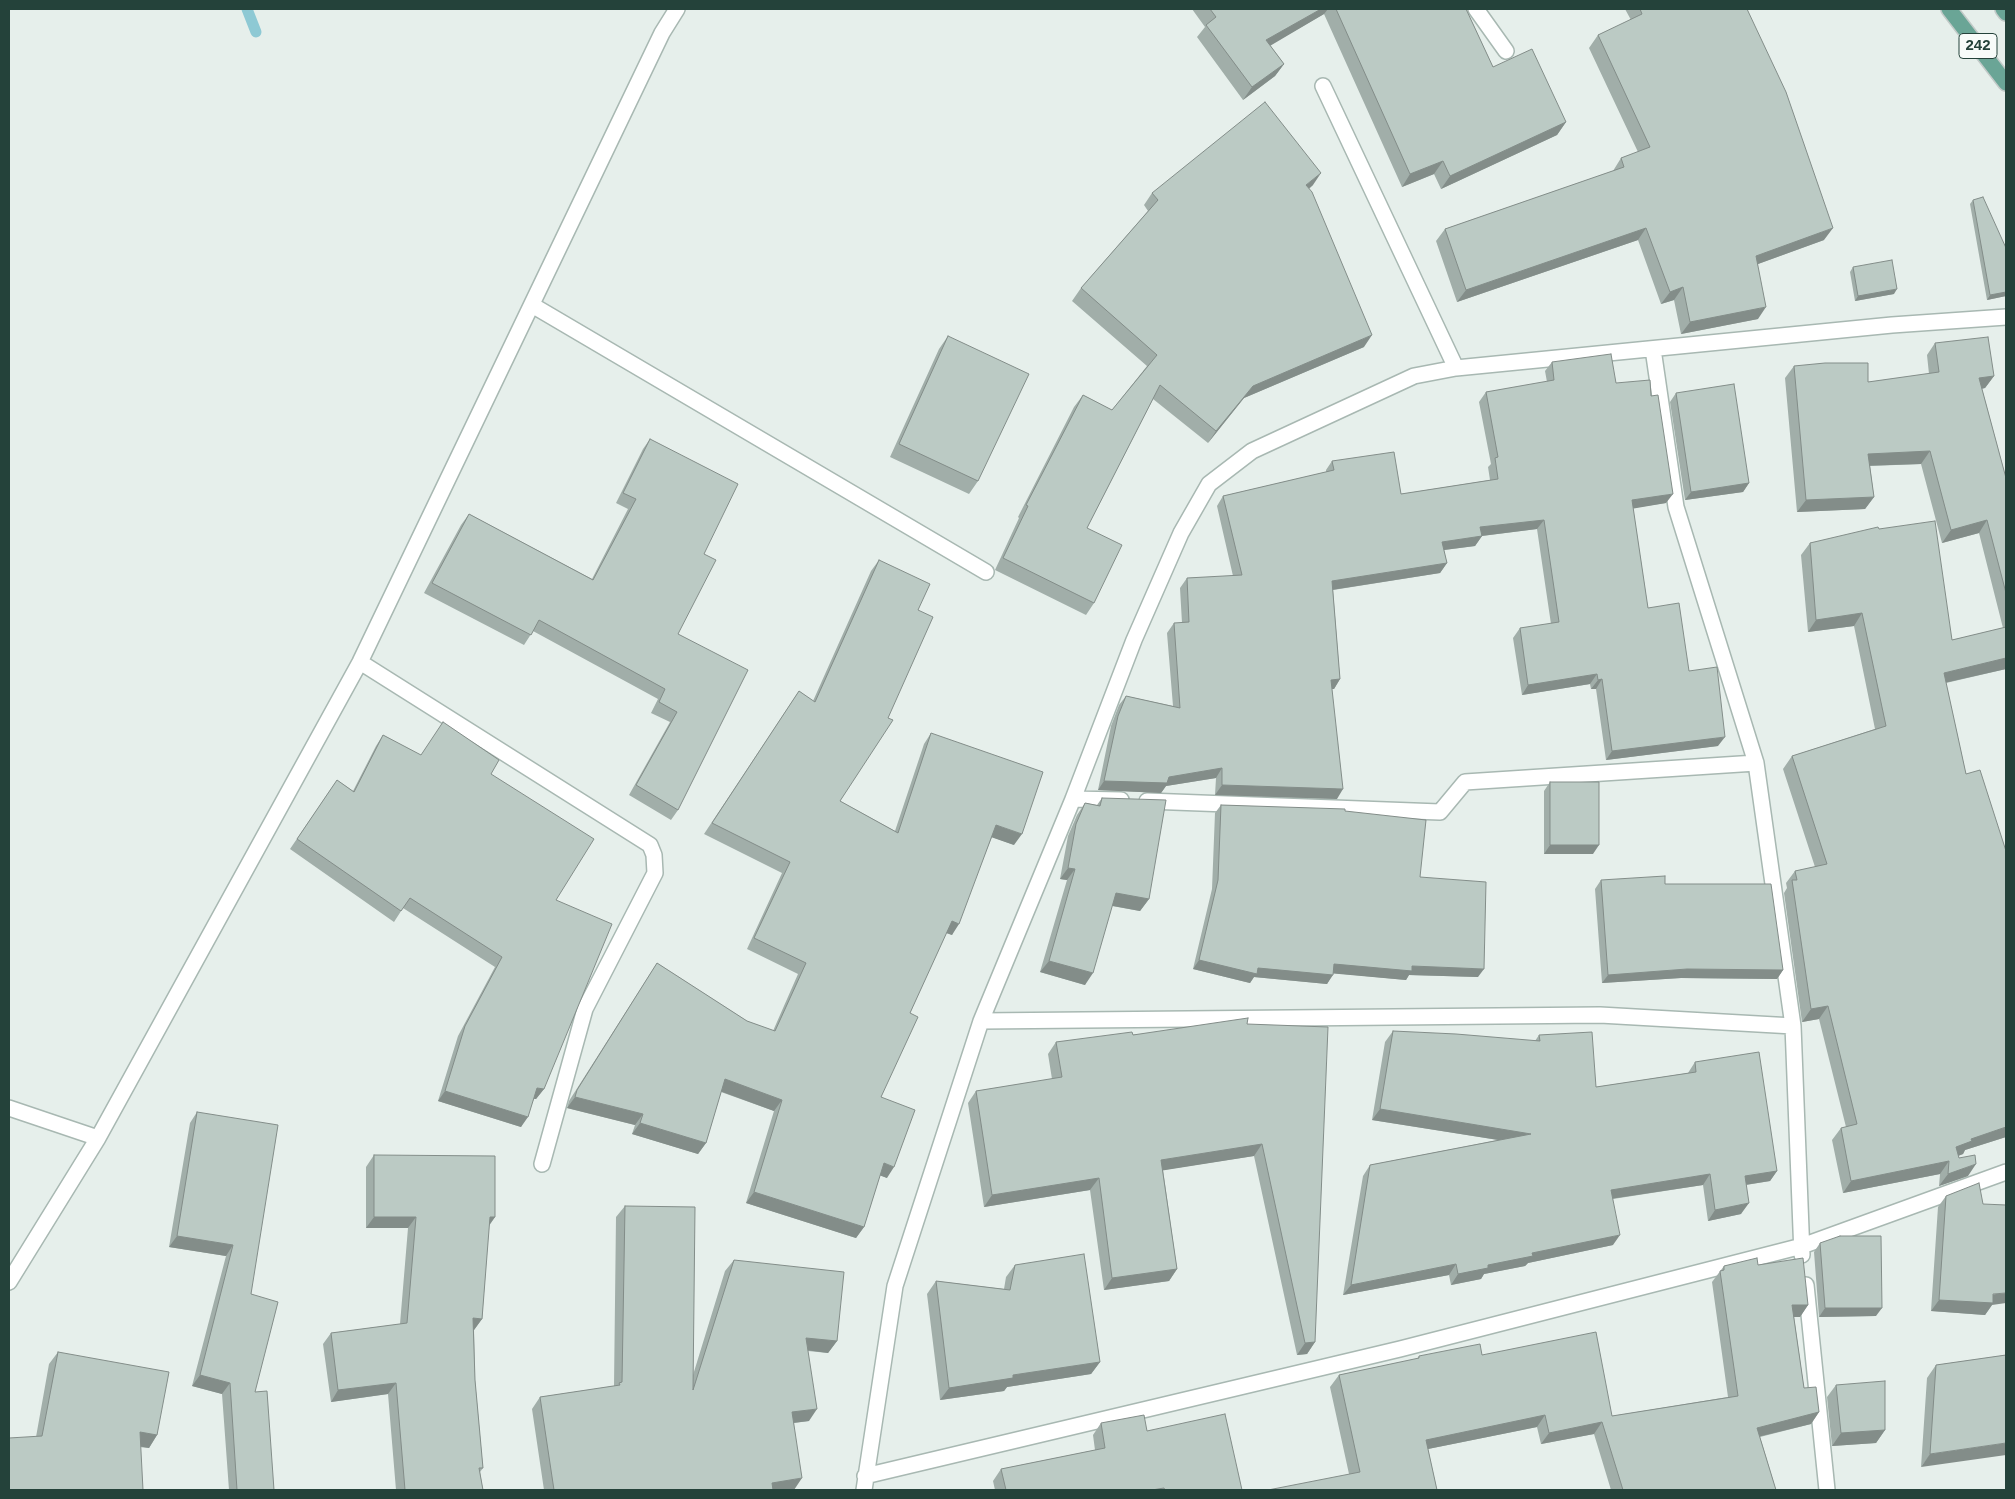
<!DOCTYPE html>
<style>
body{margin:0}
#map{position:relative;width:2015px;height:1499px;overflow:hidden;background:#e6efeb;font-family:Arial,sans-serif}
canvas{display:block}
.frame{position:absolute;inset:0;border:10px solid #24423a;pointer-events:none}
</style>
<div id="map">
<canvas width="2015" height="1499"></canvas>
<div class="frame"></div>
</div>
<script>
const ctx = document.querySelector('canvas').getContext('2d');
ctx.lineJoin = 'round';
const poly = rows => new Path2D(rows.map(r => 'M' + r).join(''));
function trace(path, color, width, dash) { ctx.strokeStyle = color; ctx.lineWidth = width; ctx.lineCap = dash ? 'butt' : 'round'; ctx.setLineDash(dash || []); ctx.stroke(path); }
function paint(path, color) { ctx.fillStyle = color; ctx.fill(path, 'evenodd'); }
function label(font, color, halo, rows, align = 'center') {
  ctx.font = font + ' Arial,sans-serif'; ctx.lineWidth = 4; ctx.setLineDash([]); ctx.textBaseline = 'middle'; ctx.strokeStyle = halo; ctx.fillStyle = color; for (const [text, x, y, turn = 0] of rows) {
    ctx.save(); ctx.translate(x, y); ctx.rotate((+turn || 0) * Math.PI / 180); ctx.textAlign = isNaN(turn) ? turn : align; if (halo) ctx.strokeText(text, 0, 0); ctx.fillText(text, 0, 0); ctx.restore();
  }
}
trace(poly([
 [247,9,256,32]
]), '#8ec9d4', 11);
const minor = poly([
 [1476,9,1506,51],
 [1323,86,1456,368],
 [532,305,986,572],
 [1653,349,1676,507,1756,763,1793,1026,1802,1255],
 [360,662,650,845,654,855,655,873,585,1009,542,1164],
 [1073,799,1121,800],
 [1147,801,1440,812,1465,782,1756,763],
 [981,1021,1600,1015,1793,1026],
 [9,1108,98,1138],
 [9,1282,98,1138,360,662,662,33,677,9],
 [1806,1285,1827,1490],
 [865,1476,1400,1349,1802,1246,2006,1172],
 [864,1490,895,1286,981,1021,1073,799,1134,640,1181,533,1209,484,1252,451,1414,376,1456,368,1892,325,2006,317]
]);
const primary = poly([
 [1949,9,2006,83],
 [2003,9,2006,13]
]);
trace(minor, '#a8b8b2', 18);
trace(primary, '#c2cac8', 18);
trace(minor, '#fff', 15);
trace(primary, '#6aa596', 15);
paint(poly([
 [1192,9,1466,9,1493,67,1566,122,1557,135,1441,189,1434,174,1402,187,1324,14,1270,45,1284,64,1275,76,1243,100,1197,37,1205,27],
 [1625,9,1747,9,1824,240,1758,264,1758,319,1681,334,1674,300,1661,304,1638,240,1457,302,1436,241,1445,229,1613,171,1621,158,1638,152,1589,48,1598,35,1631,20],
 [1313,185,1309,189,1364,347,1244,398,1208,443,1153,399,1087,528,1094,603,1086,615,995,570,1019,518,1018,517,1074,407,1083,395,1112,410,1147,366,1072,301,1081,288,1148,211,1144,205,1152,193],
 [1973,200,2006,296,1987,300,1970,204],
 [1853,267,1894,294,1855,301,1850,272],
 [948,336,978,481,969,494,890,457,939,349],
 [1935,343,1994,376,1985,388,1982,389,2006,478,2006,669,1946,683,1966,774,2006,851,2006,1137,1965,1150,1963,1154,1958,1156,1968,1176,1939,1186,1940,1174,1843,1193,1832,1140,1841,1128,1846,1127,1819,1019,1802,1022,1784,893,1787,888,1786,883,1795,871,1815,867,1783,769,1792,756,1875,729,1854,626,1808,632,1801,555,1810,543,1879,529,1952,640,2003,628,1979,533,1942,543,1921,464,1870,466,1874,497,1865,509,1797,512,1785,378,1794,366,1868,382,1929,374,1927,355],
 [1552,362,1616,383,1651,396,1666,503,1633,508,1648,608,1689,671,1718,746,1606,760,1596,689,1591,689,1590,684,1522,695,1513,638,1520,628,1551,624,1537,529,1482,536,1475,546,1444,550,1447,563,1440,573,1333,590,1340,679,1334,689,1332,689,1337,799,1215,795,1216,778,1166,786,1161,793,1098,790,1111,726,1119,705,1126,696,1173,706,1167,633,1174,623,1182,623,1180,588,1187,578,1233,576,1217,506,1223,496,1326,472,1326,470,1332,461,1401,494,1490,480,1488,467,1491,464,1479,402,1486,392,1547,382,1545,371],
 [1676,393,1749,483,1743,492,1685,500,1670,402],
 [650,439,704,554,678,634,678,810,671,820,629,795,670,722,651,713,658,699,533,631,524,645,424,593,461,525,469,514,592,579,628,509,616,503,643,449],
 [879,560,918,610,840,801,895,831,924,744,931,733,1014,845,992,837,952,935,946,933,910,1013,881,1097,887,1178,880,1175,864,1227,856,1238,746,1203,774,1111,721,1092,706,1143,698,1154,632,1134,635,1125,567,1108,569,1101,657,963,747,1021,773,1031,798,974,747,949,782,873,704,834,799,691,813,701,871,571],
 [383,735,420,755,491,774,556,900,544,1089,536,1099,534,1099,521,1127,438,1101,458,1036,495,967,403,908,394,922,290,849,337,780,353,791,376,746],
 [1550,782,1593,854,1544,854,1544,791],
 [1102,798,1149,899,1140,911,1112,906,1085,985,1040,972,1067,880,1060,879,1068,836,1077,815,1085,803,1097,805],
 [1221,805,1345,811,1420,877,1478,977,1409,975,1406,980,1333,973,1327,984,1254,977,1250,983,1193,969,1212,889,1215,813],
 [1601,880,1665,884,1783,970,1777,979,1681,978,1602,983,1595,889],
 [1247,1024,1315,1342,1307,1354,1297,1355,1254,1156,1163,1170,1177,1269,1169,1281,1104,1290,1090,1190,984,1207,968,1103,976,1091,1052,1079,1048,1054,1056,1042],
 [1393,1031,1535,1041,1539,1035,1596,1087,1688,1073,1695,1062,1777,1171,1770,1181,1746,1185,1741,1214,1708,1221,1703,1185,1613,1199,1613,1245,1528,1263,1525,1266,1484,1274,1481,1279,1451,1285,1449,1275,1343,1295,1363,1176,1370,1165,1498,1140,1372,1120,1385,1042],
 [197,1112,251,1294,255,1392,274,1490,229,1490,222,1394,192,1386,226,1256,169,1247,190,1123],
 [374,1155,495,1217,489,1226,482,1319,474,1330,475,1380,483,1468,480,1472,483,1490,396,1490,388,1394,331,1402,323,1344,331,1333,400,1324,408,1228,366,1228,366,1167],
 [1946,1196,1983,1204,1992,1305,1985,1315,1931,1311,1938,1207],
 [625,1206,693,1375,725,1271,734,1260,837,1341,828,1353,808,1351,809,1421,794,1423,794,1490,544,1490,532,1409,540,1397,614,1386,616,1217],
 [1820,1243,1876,1316,1819,1317,1814,1252],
 [1015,1265,1100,1362,1091,1374,1007,1387,1004,1391,940,1400,927,1294,936,1281,1004,1289,1006,1277],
 [1758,1265,1808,1305,1800,1317,1794,1317,1804,1388,1819,1412,1811,1424,1760,1437,1776,1490,1611,1490,1594,1434,1541,1444,1537,1427,1428,1449,1437,1490,1349,1474,1330,1387,1339,1375,1417,1359,1419,1356,1482,1355,1612,1416,1728,1397,1712,1282,1724,1266],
 [58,1352,157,1435,149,1448,36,1437,49,1364],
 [2006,1355,1921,1467,1927,1378,1936,1365],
 [1836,1385,1885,1430,1876,1443,1832,1446,1827,1397],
 [1101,1423,1147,1431,1242,1490,995,1490,993,1481,1001,1469,1095,1450,1093,1435]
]), '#a1aea9');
paint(poly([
 [1321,9,1328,9,1324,14,1258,53,1266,40],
 [1284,64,1275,76,1243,100,1252,87],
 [1566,122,1557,135,1441,189,1450,176],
 [1443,161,1434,174,1402,187,1410,174],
 [1321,173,1313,185,1298,197,1306,185],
 [1646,228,1638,240,1457,302,1466,290],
 [1833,228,1824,240,1747,268,1756,256],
 [1683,287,1674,300,1661,304,1670,292],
 [1897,289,1894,294,1855,301,1858,296],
 [2006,292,2006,296,1987,300,1990,295],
 [1766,307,1758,319,1681,334,1690,322],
 [1372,335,1364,347,1244,398,1208,443,1216,431,1253,386],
 [1994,376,1985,388,1970,390,1979,378],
 [1930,451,1921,464,1859,466,1868,454],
 [1749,483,1743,492,1685,500,1691,492],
 [1673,494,1666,503,1625,510,1632,500],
 [1874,497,1865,509,1797,512,1806,500],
 [1544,520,1537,529,1473,537,1480,527],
 [1987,520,1979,533,1942,543,1951,530],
 [1482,536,1475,546,1436,551,1442,542],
 [1447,563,1440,573,1325,591,1332,581],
 [1862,613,1854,626,1808,632,1816,620],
 [2006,658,2006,669,1935,685,1944,673],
 [1597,674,1590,684,1522,695,1528,685],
 [1340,679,1334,689,1324,689,1331,680],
 [1602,679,1596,689,1591,689,1598,680],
 [1725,737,1718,746,1606,760,1612,751],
 [1222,768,1216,778,1166,786,1161,793,1098,790,1104,781,1169,777],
 [1222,785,1343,789,1337,799,1215,795],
 [996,825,1022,834,1014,845,988,836],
 [1550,845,1599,845,1593,854,1544,854],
 [1068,868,1075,869,1067,880,1060,879],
 [1116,893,1149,899,1140,911,1108,905],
 [952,921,959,924,952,935,944,932],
 [1199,960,1333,975,1327,984,1254,977,1250,983,1193,969],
 [1049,961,1093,973,1085,985,1040,972],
 [1334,964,1412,966,1484,969,1478,977,1409,975,1406,980,1328,973],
 [1687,969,1783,970,1777,979,1681,978,1602,983,1608,975],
 [1828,1006,1819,1019,1802,1022,1811,1009],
 [725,1079,782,1100,774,1111,717,1090],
 [537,1088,544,1089,536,1099,530,1098],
 [445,1091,528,1117,521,1127,438,1101],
 [575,1097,643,1114,635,1125,567,1108],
 [1380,1109,1531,1134,1524,1144,1372,1120],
 [640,1123,706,1143,698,1154,632,1134],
 [2006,1127,2006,1137,1965,1150,1963,1154,1947,1160,1956,1147,1971,1139],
 [1262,1144,1254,1156,1153,1172,1161,1160],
 [1949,1161,1940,1174,1843,1193,1851,1181],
 [884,1163,894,1167,887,1178,876,1174],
 [1976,1164,1968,1176,1939,1186,1948,1174],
 [1777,1171,1770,1181,1738,1186,1745,1176],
 [1710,1174,1703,1185,1603,1200,1611,1190],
 [1099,1178,1090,1190,984,1207,992,1195],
 [754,1192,864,1227,856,1238,746,1203],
 [1749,1203,1741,1214,1708,1221,1715,1210],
 [374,1217,416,1217,408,1228,366,1228],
 [490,1217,495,1217,487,1228],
 [1620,1235,1613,1245,1528,1263,1525,1266,1484,1274,1481,1279,1451,1285,1458,1274,1488,1265,1532,1253],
 [177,1236,233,1245,226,1256,169,1247],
 [1456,1264,1449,1275,1343,1295,1351,1285],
 [1177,1269,1169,1281,1104,1290,1112,1278],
 [2006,1293,2006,1303,1992,1305,1985,1315,1931,1311,1939,1300],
 [1792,1305,1808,1305,1800,1317,1784,1317],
 [1825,1308,1882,1308,1876,1316,1819,1317],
 [473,1318,482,1319,474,1330,465,1329],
 [806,1338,837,1341,828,1353,798,1349],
 [1315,1342,1307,1354,1297,1355,1305,1343],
 [1100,1362,1091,1374,1007,1387,1004,1391,940,1400,949,1388,1013,1375],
 [200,1375,230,1383,222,1394,192,1386],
 [396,1383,388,1394,331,1402,338,1390],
 [817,1409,809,1421,784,1424,792,1412],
 [1819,1412,1811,1424,1749,1439,1757,1428],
 [1545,1415,1537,1427,1418,1451,1426,1440],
 [1602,1422,1594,1434,1541,1444,1549,1433],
 [1885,1430,1876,1443,1832,1446,1841,1433],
 [140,1432,157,1435,149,1448,132,1445],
 [2006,1443,2006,1455,1921,1467,1930,1454],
 [802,1478,794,1490,767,1490,772,1483]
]), '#838d89');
const building = poly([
 [1210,9,1321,9,1266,40,1284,64,1252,87,1206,25,1216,17,1210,9],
 [1336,9,1466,9,1493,67,1532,49,1566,122,1450,176,1443,161,1410,174,1336,9],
 [1640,9,1747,9,1786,92,1833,228,1756,256,1766,307,1690,322,1683,287,1670,292,1646,228,1466,290,1445,229,1624,167,1621,158,1650,147,1598,35,1642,14,1640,9],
 [1265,102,1321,173,1306,185,1312,192,1372,335,1253,386,1216,431,1160,385,1087,528,1122,545,1094,603,1003,558,1028,506,1026,505,1083,395,1112,410,1157,355,1081,288,1158,200,1152,193,1265,102],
 [1983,197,2006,248,2006,292,1990,295,1973,200,1983,197],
 [1892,260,1897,289,1858,296,1853,267,1892,260],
 [948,336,1029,374,978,481,899,444,948,336],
 [1988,337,1994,376,1979,378,2006,478,2006,593,1987,520,1951,530,1930,451,1868,454,1874,497,1806,500,1794,366,1825,363,1868,363,1868,382,1939,372,1935,343,1988,337],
 [1611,354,1616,383,1650,380,1651,396,1658,395,1673,494,1632,500,1648,608,1679,603,1689,671,1717,667,1725,737,1612,751,1602,679,1598,680,1597,674,1528,685,1520,628,1559,622,1544,520,1480,527,1482,536,1442,542,1447,563,1332,581,1340,679,1331,680,1343,789,1222,785,1222,768,1169,777,1167,783,1104,781,1118,716,1126,696,1180,708,1174,623,1189,622,1187,578,1242,575,1223,496,1334,470,1332,461,1394,452,1401,494,1498,479,1495,458,1498,457,1486,392,1554,380,1552,362,1611,354],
 [1734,384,1749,483,1691,492,1676,393,1734,384],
 [650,439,738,484,704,554,716,560,678,634,748,670,678,810,636,785,677,712,659,702,665,689,539,620,531,635,432,583,469,514,593,580,636,499,623,493,650,439],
 [1935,521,1952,640,2006,627,2006,658,1944,673,1966,774,1980,770,2006,851,2006,1127,1971,1139,1972,1141,1956,1147,1959,1158,1975,1155,1976,1164,1948,1174,1949,1161,1851,1181,1841,1128,1857,1124,1828,1006,1811,1009,1792,880,1797,880,1795,871,1827,864,1792,756,1886,726,1862,613,1816,620,1810,543,1878,527,1879,529,1935,521],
 [879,560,930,584,918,610,933,617,888,718,893,720,840,801,898,833,931,733,1043,772,1022,834,996,825,959,924,952,921,910,1013,918,1017,881,1097,915,1110,894,1167,884,1163,864,1227,754,1192,782,1100,725,1079,706,1143,640,1123,643,1114,575,1097,577,1090,657,963,747,1021,775,1031,806,963,754,938,790,862,712,823,799,691,815,702,879,560],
 [443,722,499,760,491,774,594,839,556,900,612,924,544,1089,537,1088,528,1117,445,1091,465,1026,502,957,410,898,401,911,297,839,337,780,354,792,383,735,421,755,443,722],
 [1550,782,1599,782,1599,845,1550,845,1550,782],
 [1102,798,1166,800,1149,899,1116,893,1093,973,1049,961,1075,869,1068,868,1076,824,1085,803,1100,806,1102,798],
 [1221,805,1345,809,1345,811,1426,820,1420,877,1486,882,1484,969,1412,966,1412,971,1334,964,1333,975,1258,968,1257,974,1199,960,1218,880,1221,805],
 [1665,876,1665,884,1771,884,1783,970,1687,969,1608,975,1601,880,1665,876],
 [1248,1018,1247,1024,1328,1027,1315,1342,1305,1343,1262,1144,1161,1160,1177,1269,1112,1278,1099,1178,992,1195,976,1091,1062,1077,1056,1042,1132,1032,1133,1035,1248,1018],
 [1393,1031,1456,1034,1540,1041,1539,1035,1592,1032,1596,1087,1696,1072,1695,1062,1759,1052,1777,1171,1745,1176,1749,1203,1715,1210,1710,1174,1611,1190,1620,1235,1532,1253,1533,1256,1488,1265,1488,1268,1458,1274,1456,1264,1351,1285,1370,1165,1531,1134,1380,1109,1393,1031],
 [197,1112,278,1125,251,1294,278,1302,255,1392,267,1391,274,1490,237,1490,230,1383,200,1375,233,1245,177,1236,197,1112],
 [374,1155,495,1156,495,1217,490,1217,482,1319,473,1318,475,1380,483,1468,479,1468,483,1490,405,1490,396,1383,338,1390,331,1333,407,1323,416,1217,374,1217,374,1155],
 [1979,1183,1983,1204,2006,1205,2006,1293,1993,1294,1993,1303,1939,1300,1946,1196,1979,1183],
 [625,1206,695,1207,693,1390,734,1260,844,1272,837,1341,806,1338,817,1409,792,1412,802,1478,772,1483,773,1490,554,1490,540,1397,620,1385,619,1383,622,1382,625,1206],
 [1840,1236,1881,1236,1882,1308,1825,1308,1820,1243,1840,1236],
 [1084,1254,1100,1362,1013,1375,1013,1378,949,1388,936,1281,1010,1290,1015,1265,1084,1254],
 [1757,1258,1758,1265,1803,1258,1808,1305,1792,1305,1804,1388,1816,1387,1819,1412,1757,1428,1776,1490,1623,1490,1602,1422,1549,1433,1545,1415,1426,1440,1437,1490,1268,1490,1360,1472,1339,1375,1419,1358,1419,1356,1480,1344,1482,1355,1596,1332,1612,1416,1738,1396,1720,1271,1724,1270,1724,1266,1757,1258],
 [58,1352,169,1372,157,1435,140,1432,143,1490,9,1490,9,1438,42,1436,58,1352],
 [2006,1355,2006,1443,1930,1454,1936,1365,2006,1355],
 [1885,1381,1885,1430,1841,1433,1836,1385,1885,1381],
 [1225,1414,1242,1490,1165,1490,1164,1488,1152,1490,1006,1490,1001,1469,1105,1448,1101,1423,1144,1415,1147,1431,1225,1414]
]);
paint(building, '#bbcac4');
trace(building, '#838d89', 1);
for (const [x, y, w] of [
 [1978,46,38]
]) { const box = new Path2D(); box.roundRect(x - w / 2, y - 12.5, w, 25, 4); ctx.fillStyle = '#f7fbf9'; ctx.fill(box); trace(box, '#24423a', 1); }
label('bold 15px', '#24423a', null, [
 ["242",1978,46]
]);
</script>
